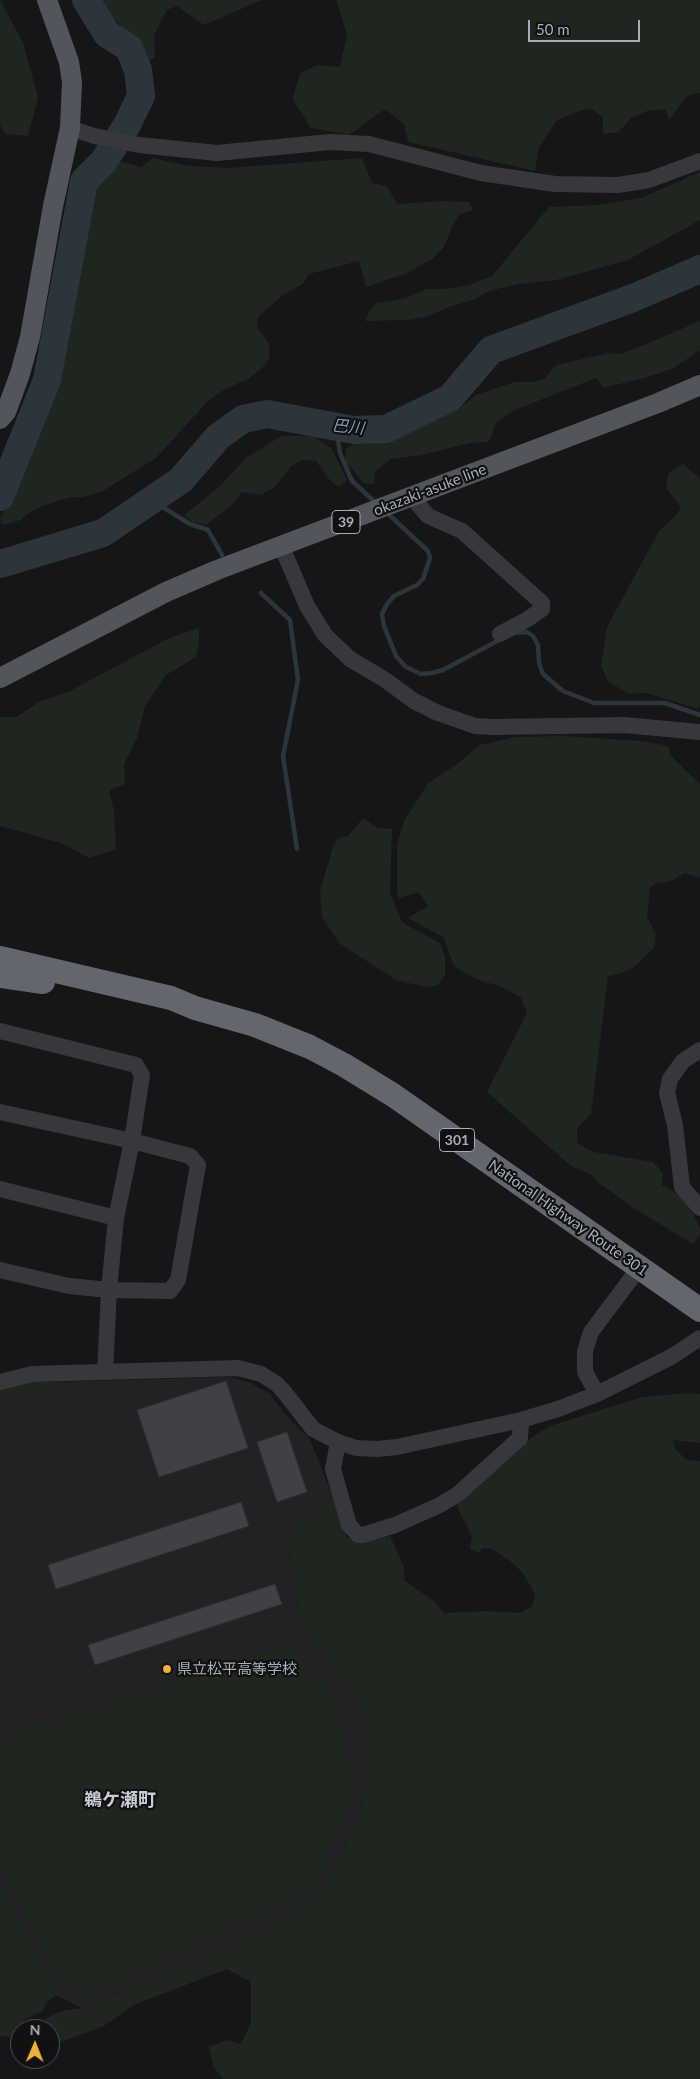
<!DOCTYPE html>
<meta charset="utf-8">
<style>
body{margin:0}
#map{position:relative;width:700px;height:2079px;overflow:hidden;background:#161618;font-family:Lato,sans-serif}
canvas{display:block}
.north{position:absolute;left:10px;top:2019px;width:50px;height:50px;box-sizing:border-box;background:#111113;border:1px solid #4d4f55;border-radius:50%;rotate:1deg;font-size:14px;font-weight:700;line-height:20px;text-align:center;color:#a8adb8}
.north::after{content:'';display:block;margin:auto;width:18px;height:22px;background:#f2b134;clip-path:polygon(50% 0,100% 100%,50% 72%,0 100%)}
.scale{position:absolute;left:528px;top:20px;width:112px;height:22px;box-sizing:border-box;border:2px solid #a8adb8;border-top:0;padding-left:6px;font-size:15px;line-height:18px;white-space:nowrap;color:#a8adb8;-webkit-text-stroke:4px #111113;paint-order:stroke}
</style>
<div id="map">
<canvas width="700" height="2079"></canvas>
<div class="north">N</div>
<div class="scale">50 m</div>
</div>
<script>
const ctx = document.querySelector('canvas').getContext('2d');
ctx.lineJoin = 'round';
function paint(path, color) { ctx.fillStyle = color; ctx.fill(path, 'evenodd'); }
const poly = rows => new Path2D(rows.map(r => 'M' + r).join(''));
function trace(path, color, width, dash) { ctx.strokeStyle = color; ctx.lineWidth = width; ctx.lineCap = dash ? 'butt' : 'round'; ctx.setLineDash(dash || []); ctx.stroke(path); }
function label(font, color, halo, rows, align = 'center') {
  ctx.font = font + ' Lato,"Noto Sans JP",sans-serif'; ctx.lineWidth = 4.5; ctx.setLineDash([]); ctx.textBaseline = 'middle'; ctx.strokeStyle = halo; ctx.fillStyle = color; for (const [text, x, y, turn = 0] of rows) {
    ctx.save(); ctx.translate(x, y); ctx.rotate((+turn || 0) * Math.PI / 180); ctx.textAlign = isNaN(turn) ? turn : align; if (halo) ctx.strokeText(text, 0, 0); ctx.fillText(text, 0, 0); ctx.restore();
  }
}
paint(poly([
 [230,1377,251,1383,270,1394,284,1413,300,1430,309,1437,333,1497,304,1522,289,1550,303,1632,366,1705,365,1795,326,1892,241,1940,82,2008,56,1995,0,1885,0,1404,56,1382]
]), '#222225');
paint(poly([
 [0,0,23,43,38,97,28,136,5,134,0,125],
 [97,0,262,0,204,25,177,6,167,10,154,35,155,57,142,66,139,51,124,30],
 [336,0,700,0,700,93,687,96,669,120,666,109,647,111,631,118,619,132,603,134,603,118,592,109,582,110,557,120,539,147,535,171,408,142,404,124,385,109,349,135,311,128,293,100,294,94,300,74,317,65,340,67,347,34],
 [153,158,189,166,227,168,362,158,372,183,387,186,397,204,441,201,469,202,473,210,460,214,454,222,444,247,432,259,407,273,366,287,359,261,309,274,303,284,283,295,258,317,257,327,269,344,270,357,264,366,248,379,225,389,209,400,156,458,101,492,83,497,71,497,42,506,27,514,21,520,2,525,0,519,7,506,20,458,57,370,88,189,91,182,119,161,141,167],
 [700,172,700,220,628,260,556,280,518,284,489,291,473,300,449,307,425,317,407,320,365,321,370,310,376,303,406,298,426,289,445,289,469,285,492,276,549,207,597,205,641,198],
 [700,321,700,350,674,368,648,377,603,388,596,378,515,410,496,422,491,438,486,442,469,443,422,455,391,459,375,471,374,484,364,483,345,461,346,448,357,443,382,443,403,430,460,408,476,395,515,382,534,382,545,378,556,365,609,353,621,354,637,348],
 [281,436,313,436,332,449,347,480,338,487,328,478,316,461,302,460,291,466,274,488,260,495,242,492,231,506,206,525,193,522,184,515,218,488,246,458],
 [683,464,700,478,700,707,695,708,646,693,628,694,608,681,601,666,607,627,659,531,677,514,681,507,666,488,668,473],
 [199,628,199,643,196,657,166,675,145,706,137,738,124,764,125,784,109,790,114,811,116,849,89,858,61,843,0,826,0,717,16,717,39,702,70,691,169,638],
 [565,736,640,741,664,745,670,748,670,755,700,784,700,878,685,873,669,882,656,883,650,887,647,917,656,934,654,948,634,967,622,973,608,976,591,1114,577,1129,577,1143,594,1152,653,1162,663,1173,662,1185,686,1199,700,1228,700,1234,693,1244,640,1212,596,1181,592,1175,571,1166,487,1092,527,1013,521,998,500,986,481,981,460,970,453,964,444,938,408,918,428,906,419,892,399,898,397,893,397,845,404,821,428,783,457,764,480,745,515,737],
 [363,818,378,828,392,829,390,893,402,922,440,943,445,956,445,975,437,986,425,987,396,980,339,943,322,917,320,891,333,847,337,839,349,835],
 [30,1382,56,1382,0,1404,0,1389],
 [688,1393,700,1394,700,1443,672,1440,676,1450,687,1460,700,1461,700,2079,223,2079,213,2066,209,2047,227,2040,241,2044,251,2023,251,1982,227,1969,134,2005,104,2026,56,2044,50,2042,50,2029,43,2029,45,2019,61,2011,82,2008,241,1940,326,1892,365,1795,366,1706,303,1632,289,1550,293,1539,304,1522,333,1497,347,1538,358,1542,390,1536,404,1567,404,1580,434,1601,444,1613,488,1611,520,1613,532,1606,535,1594,523,1573,510,1561,493,1549,483,1548,478,1553,470,1549,472,1536,457,1507,457,1501,532,1437,550,1426,642,1397],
 [288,1644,335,1702,353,1788,317,1891,85,1998,60,1989,0,1863,0,1737],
 [0,1885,56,1995,46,2003,43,2011,25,2019,10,2037,0,2036]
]), '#1e261f');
trace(poly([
 [336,427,340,453,352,481,377,504],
 [151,500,190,524,208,530,222,555],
 [385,511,428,551,430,558,423,579,417,585,394,596,387,604,382,614,384,626,396,656,406,667,421,674,432,673,443,670,501,639],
 [261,593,290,620,298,680,283,756,297,849],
 [515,633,527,632,533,636,538,645,539,663,543,674,563,691,594,703,665,703,700,715]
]), '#2c353c', 4.5);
trace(poly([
 [0,497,47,380,84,181,104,161,127,125,141,96,138,70,129,48,107,34,86,0],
 [0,564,103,533,181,480,218,437,243,419,267,414,354,430,386,429,450,398,491,350,633,298,700,269]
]), '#2c353c', 28);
const building = poly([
 [226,1381,248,1448,159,1477,137,1410,226,1381],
 [287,1432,307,1492,277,1502,257,1442,287,1432],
 [241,1502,249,1526,56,1589,48,1565,241,1502],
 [275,1584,282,1604,95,1665,88,1645,275,1584]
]);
paint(building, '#404145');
trace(building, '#303034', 1);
trace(poly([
 [70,128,94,136,139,145,217,153,330,142,369,144,481,173,555,184,618,185,649,180,700,161],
 [412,497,428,516,462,531,542,603,542,609,528,619,500,634],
 [281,545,307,606,325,635,350,659,384,679,414,701,438,713,475,726,493,727,624,725,700,732],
 [0,1031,136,1065,142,1075,132,1141,116,1218,109,1290,105,1372],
 [700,1050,683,1061,670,1079,667,1093,675,1125,682,1187,700,1208],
 [0,1112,132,1141,190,1156,198,1165,178,1280,170,1291,109,1290,69,1286,0,1270],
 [0,1189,116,1218],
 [0,1382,32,1374,238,1368,261,1374,277,1384,285,1393,313,1429,338,1442,333,1469,349,1525,358,1535,363,1535,395,1525,440,1505,458,1494,520,1438,521,1420,558,1409,597,1394,671,1357,700,1338],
 [597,1394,585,1372,585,1351,591,1332,639,1268],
 [338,1442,356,1448,377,1449,397,1447,521,1420]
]), '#37383d', 16);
trace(poly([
 [0,419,6,412,20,374,30,337,53,206,70,128,72,82,69,62,47,0],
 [0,678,166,592,217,570,658,403,700,385]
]), '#53555c', 20);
trace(poly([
 [0,958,171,998,195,1008,255,1025,310,1047,344,1065,393,1095,700,1310],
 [0,976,43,982]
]), '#63666e', 24);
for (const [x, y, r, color] of [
 [167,1669,5,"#f2b134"]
]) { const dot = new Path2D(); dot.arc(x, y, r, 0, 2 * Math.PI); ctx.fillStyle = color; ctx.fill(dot); trace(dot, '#111113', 2); }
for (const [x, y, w] of [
 [346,522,28],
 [457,1140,35]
]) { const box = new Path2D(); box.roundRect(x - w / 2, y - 11.5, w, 23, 4); ctx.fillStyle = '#111113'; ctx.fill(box); trace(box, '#a8adb8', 1); }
label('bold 14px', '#a8adb8', null, [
 ["39",346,522],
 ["301",457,1140]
]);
label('15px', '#a8adb8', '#111113', [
 ["okazaki-asuke line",430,490,-21],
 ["National Highway Route 301",568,1218,35]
]);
label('15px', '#a8adb8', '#111113', [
 ["県立松平高等学校",177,1669]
], 'left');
label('italic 16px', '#7f9bb3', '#111113', [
 ["巴川",348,427,6]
]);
label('bold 18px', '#c9ccd4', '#111113', [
 ["鵜ケ瀬町",120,1800]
]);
</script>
